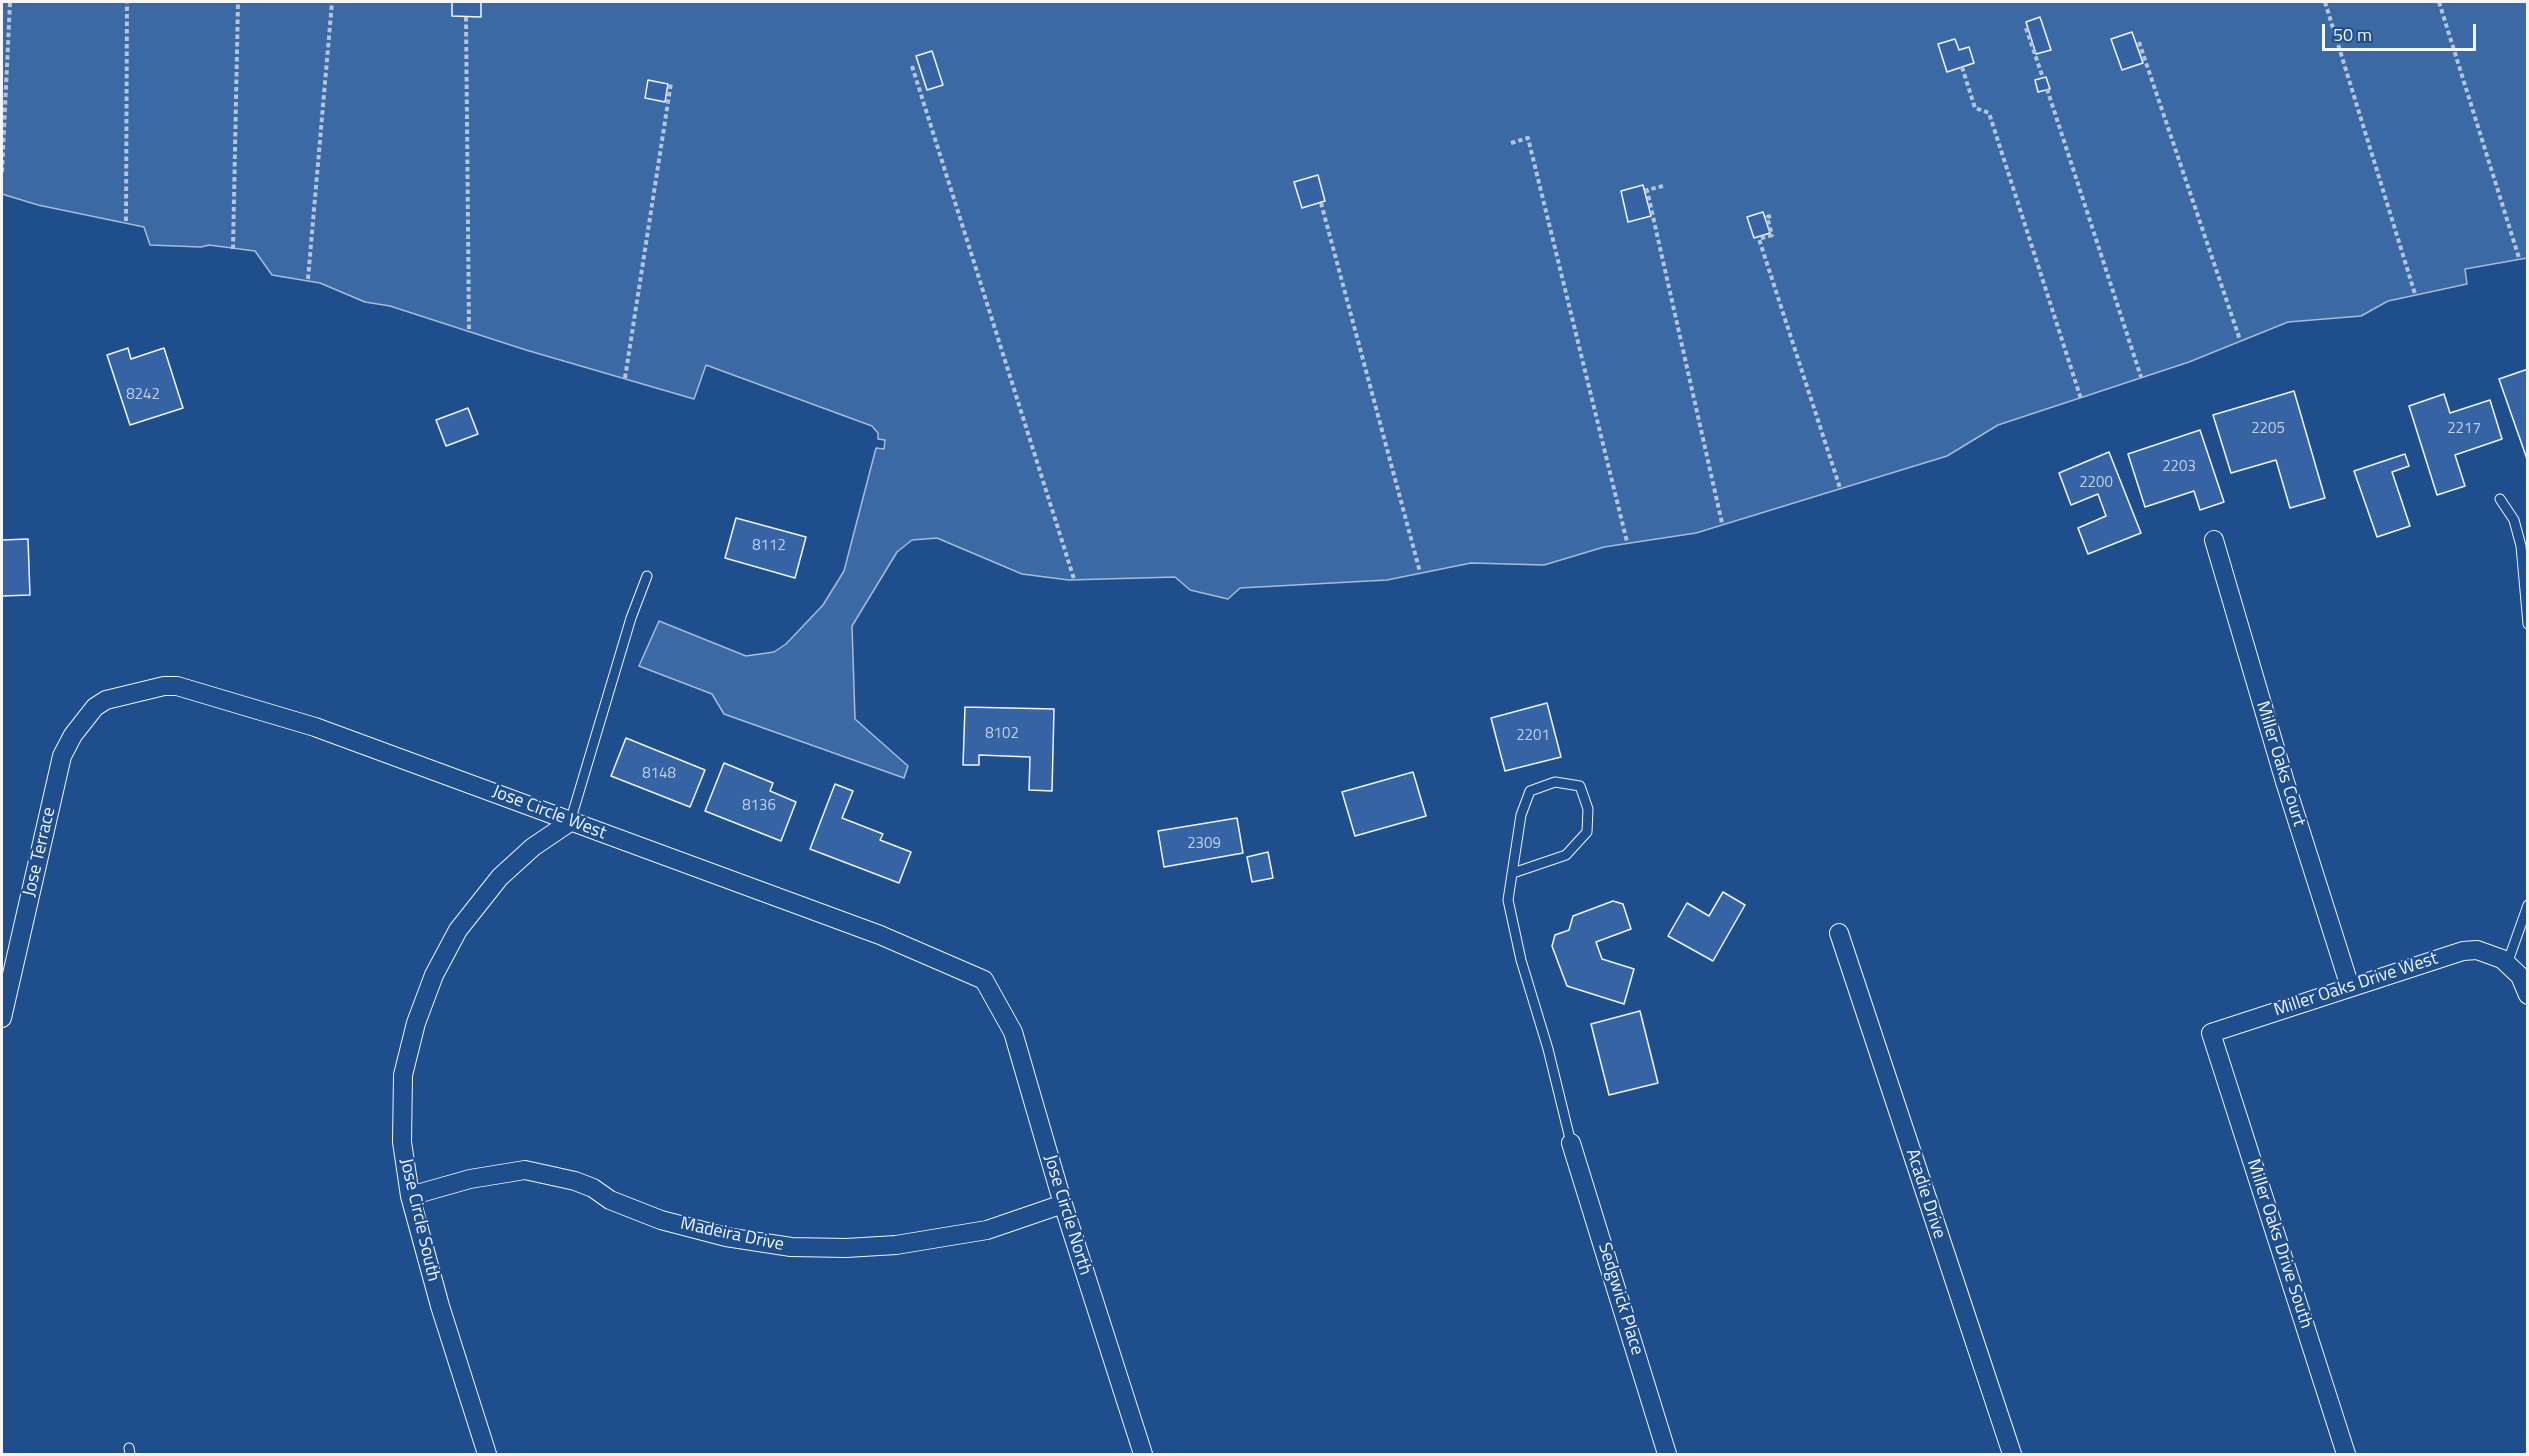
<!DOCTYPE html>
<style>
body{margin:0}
#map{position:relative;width:2529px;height:1456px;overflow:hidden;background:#1f4e8c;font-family:"Titillium Web",sans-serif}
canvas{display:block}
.frame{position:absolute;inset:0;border:3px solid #f2f6ff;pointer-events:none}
.scale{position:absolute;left:2322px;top:24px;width:154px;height:27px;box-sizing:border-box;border:3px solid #f2f6ff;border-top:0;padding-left:8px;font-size:18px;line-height:21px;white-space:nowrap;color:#f2f6ff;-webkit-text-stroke:4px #1f4e8c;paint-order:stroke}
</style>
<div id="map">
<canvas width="2529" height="1456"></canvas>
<div class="frame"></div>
<div class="scale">50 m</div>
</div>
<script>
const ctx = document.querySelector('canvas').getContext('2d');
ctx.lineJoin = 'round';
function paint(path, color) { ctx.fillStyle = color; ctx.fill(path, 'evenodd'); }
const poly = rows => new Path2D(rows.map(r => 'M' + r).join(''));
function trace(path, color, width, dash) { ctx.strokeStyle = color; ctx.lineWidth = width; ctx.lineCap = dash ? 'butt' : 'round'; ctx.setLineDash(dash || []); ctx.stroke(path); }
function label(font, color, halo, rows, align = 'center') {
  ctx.font = font + ' "Titillium Web",sans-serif'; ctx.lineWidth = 4.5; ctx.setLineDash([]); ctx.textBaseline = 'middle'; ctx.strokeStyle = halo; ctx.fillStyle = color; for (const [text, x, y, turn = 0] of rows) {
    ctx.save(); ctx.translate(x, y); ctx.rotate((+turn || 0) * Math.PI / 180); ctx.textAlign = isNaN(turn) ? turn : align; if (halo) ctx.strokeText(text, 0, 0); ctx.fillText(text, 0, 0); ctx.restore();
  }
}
const water = poly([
 [2,2,2527,2,2527,258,2465,269,2467,284,2388,301,2361,316,2288,322,2189,362,1998,425,1947,456,1696,533,1604,547,1544,565,1471,563,1387,580,1240,588,1228,599,1190,590,1175,577,1069,580,1022,574,937,538,912,540,897,552,852,626,855,719,908,766,904,778,724,714,712,694,639,666,659,621,746,656,774,652,786,644,823,605,844,571,876,448,884,449,885,440,878,439,878,433,872,426,706,365,694,399,526,350,390,306,365,302,320,283,272,275,255,251,209,245,201,247,150,245,144,227,38,205,2,194,2,2]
]);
paint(water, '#3b69a3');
trace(water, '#a8bbd7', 1.5);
const building = poly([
 [452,2,481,2,481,17,452,16,452,2],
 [2040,17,2051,50,2036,54,2026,22,2040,17],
 [2132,32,2143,63,2122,70,2111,39,2132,32],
 [1955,39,1959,50,1969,47,1974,63,1947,72,1938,44,1955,39],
 [932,51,943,85,927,90,916,56,932,51],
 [2046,77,2050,89,2038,92,2035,80,2046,77],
 [648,80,668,84,665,102,645,98,648,80],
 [1318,175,1325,201,1302,208,1294,182,1318,175],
 [1643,185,1651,216,1628,222,1621,191,1643,185],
 [1763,212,1770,233,1754,238,1747,217,1763,212],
 [128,348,131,359,164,348,183,408,130,425,107,355,128,348],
 [2528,369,2528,462,2499,379,2528,369],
 [2294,391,2325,498,2290,508,2276,460,2231,473,2213,415,2294,391],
 [2444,394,2450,413,2490,400,2502,439,2455,455,2465,486,2437,495,2409,406,2444,394],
 [468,408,478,434,446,446,436,420,468,408],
 [2200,430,2224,502,2200,510,2194,491,2145,507,2128,454,2200,430],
 [2109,452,2141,533,2088,554,2078,528,2106,516,2098,494,2071,505,2059,473,2109,452],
 [2405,454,2409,466,2392,472,2410,526,2377,537,2354,471,2405,454],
 [736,518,806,537,795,578,725,558,736,518],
 [28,539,30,595,2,596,2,540,28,539],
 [1547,703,1561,757,1505,771,1491,718,1547,703],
 [965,707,1054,709,1052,791,1029,790,1030,757,979,755,979,765,963,765,965,707],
 [626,738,705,770,690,807,611,776,626,738],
 [724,763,773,783,770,791,796,802,781,841,705,811,724,763],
 [1413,772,1426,816,1355,836,1342,792,1413,772],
 [835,784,853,791,842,818,883,834,880,840,911,852,899,883,810,849,835,784],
 [1237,818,1243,853,1164,867,1158,831,1237,818],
 [1268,852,1273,878,1252,882,1247,857,1268,852],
 [1723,892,1745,905,1713,961,1668,936,1687,903,1709,916,1723,892],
 [1613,901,1623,904,1631,929,1596,942,1602,959,1634,969,1624,1004,1567,986,1552,946,1555,935,1569,930,1573,916,1613,901],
 [1640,1011,1658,1083,1609,1095,1591,1024,1640,1011]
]);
paint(building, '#3563a3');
trace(building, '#f2f6ff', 1.5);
const service = poly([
 [2500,499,2514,520,2521,546,2528,624],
 [570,822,631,618,647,576],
 [1513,873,1566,855,1587,832,1588,809,1580,786,1555,782,1530,791,1521,815,1508,900,1521,960,1548,1049,1571,1143],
 [2507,964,2528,905],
 [129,1448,130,1454]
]);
const minor = poly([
 [2214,540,2285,782,2350,987],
 [1839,933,2012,1454],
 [2,1018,62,756,73,735,95,707,106,700,164,686,177,686,315,727,880,935,984,980,1013,1032,1063,1204,1143,1454],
 [1571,1143,1667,1454],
 [410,1196,470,1179,525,1170,575,1181,593,1188,610,1200,661,1220,726,1237,791,1247,846,1248,896,1245,987,1230,1063,1204],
 [487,1454,440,1306,410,1196,402,1142,403,1075,416,1023,434,975,458,930,500,877,533,847,570,822],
 [2346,1454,2211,1033,2463,951,2477,950,2502,959,2520,976,2528,995]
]);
trace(service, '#f2f6ff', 11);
trace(minor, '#f2f6ff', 20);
trace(poly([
 [2325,2,2415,294],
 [2439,2,2519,258],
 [466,17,469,330],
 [2026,28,2043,78],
 [2139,42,2240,340],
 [912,66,1074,579],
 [1962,67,1975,108,1989,113,2081,399],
 [2047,89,2141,377],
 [1511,143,1528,138,1627,542],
 [2,172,10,2],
 [1663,186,1647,190,1722,523],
 [1321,203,1420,572],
 [1771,216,1767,217,1772,235,1759,239,1840,488],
 [126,221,127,2],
 [233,249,238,2],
 [308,279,332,2],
 [625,378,671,83]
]), '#b3c4dc', 4, [4.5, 3]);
trace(service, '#1f4e8c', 9);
trace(minor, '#1f4e8c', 18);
label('15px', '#c3d1e8', null, [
 ["8242",143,395],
 ["2205",2268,429],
 ["2217",2464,429],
 ["2203",2179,467],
 ["2200",2096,483],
 ["8112",769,546],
 ["8102",1002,734],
 ["2201",1533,736],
 ["8148",659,774],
 ["8136",759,806],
 ["2309",1204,844]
]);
label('18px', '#f2f6ff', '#1f4e8c', [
 ["Miller Oaks Court",2280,764,73],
 ["Jose Circle West",549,813,21],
 ["Jose Terrace",40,852,-77],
 ["Miller Oaks Drive West",2356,985,-18],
 ["Acadie Drive",1925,1194,72],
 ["Jose Circle North",1067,1215,73],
 ["Jose Circle South",419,1220,77],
 ["Madeira Drive",732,1235,12],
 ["Miller Oaks Drive South",2279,1244,72],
 ["Sedgwick Place",1620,1299,73]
]);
</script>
